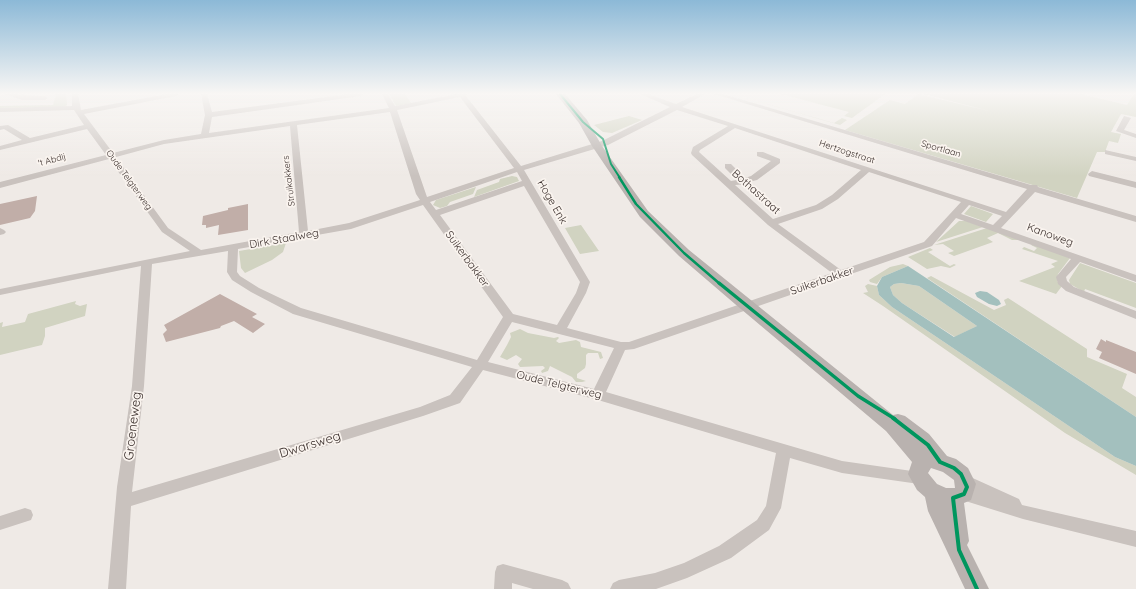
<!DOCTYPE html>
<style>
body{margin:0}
canvas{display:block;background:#efeae6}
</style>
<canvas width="1136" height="589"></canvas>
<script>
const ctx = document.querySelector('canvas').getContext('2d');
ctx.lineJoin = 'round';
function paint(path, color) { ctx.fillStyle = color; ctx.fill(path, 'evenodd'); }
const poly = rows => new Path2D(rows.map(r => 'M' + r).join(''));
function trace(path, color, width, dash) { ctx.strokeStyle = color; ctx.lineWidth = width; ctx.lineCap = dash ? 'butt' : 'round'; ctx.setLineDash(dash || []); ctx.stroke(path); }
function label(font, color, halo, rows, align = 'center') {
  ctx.font = font + ' Quicksand,sans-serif'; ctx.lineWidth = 3.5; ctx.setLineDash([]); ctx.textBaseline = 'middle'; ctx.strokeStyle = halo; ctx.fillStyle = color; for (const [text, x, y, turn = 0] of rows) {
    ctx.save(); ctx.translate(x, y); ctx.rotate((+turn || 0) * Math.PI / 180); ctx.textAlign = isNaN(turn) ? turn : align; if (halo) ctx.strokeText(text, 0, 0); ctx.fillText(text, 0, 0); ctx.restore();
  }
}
paint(poly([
 [56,94,66,94,67,105,64,107,0,108,0,106,53,105],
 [389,94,405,94,411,103,396,106],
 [732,94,834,123,842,118,847,120,840,125],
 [781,94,885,94,852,118,844,116,849,112],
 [918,94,989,111,924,94,1081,94,1127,105,1134,94,1136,94,1136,117,1121,114,1111,132,1121,134,1118,143,1109,141,1105,152,1097,152,1077,198,845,130,890,100,905,104],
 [629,116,642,120,612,133,603,132,594,125],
 [512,176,517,177,519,181,474,197,477,190,499,182,500,179],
 [476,187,473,194,450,202,447,206,440,208,433,205,436,200],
 [971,206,993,214,986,222,964,214],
 [959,221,966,221,983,227,936,242],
 [581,225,599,251,580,254,565,228],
 [987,228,1021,240,1012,240,998,233,987,238,993,242,954,256,948,253,954,251,943,244,934,245],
 [286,243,283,252,272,260,245,273,241,268,239,251],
 [1033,244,1070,258,1058,274,1057,281,1062,286,1056,294,1019,281,1055,267,1051,264,1058,261,1022,249,1024,247,1034,251,1037,248,1031,245],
 [930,248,933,250,928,252,950,266,954,264,956,265,950,268,941,266,927,269,908,257],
 [1080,263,1136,283,1136,308,1085,289,1084,292,1070,284,1069,280],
 [903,264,908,266,882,277,877,284,870,282,869,280,890,267],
 [931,276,994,310,1006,305,1004,300,1008,298,1087,349,1087,357,1127,374,1122,388,1136,397,1136,417,927,278],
 [901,283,919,286,977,326,955,337,902,303,893,295,890,287,894,284],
 [868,284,877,286,879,295,892,307,1115,457,1136,466,1136,475,1065,433,883,306,863,293,868,292,865,286],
 [76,301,75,304,80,306,87,304,85,316,45,328,45,336,42,345,0,355,0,323,3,322,2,327,25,322,28,314],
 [520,329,528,333,554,338,558,337,559,338,556,341,559,343,576,340,580,342,581,347,601,352,603,358,600,359,598,353,588,353,586,355,586,364,585,368,577,374,577,378,586,381,582,382,576,382,572,377,550,366,548,371,542,373,541,371,545,368,543,366,520,367,518,364,522,359,516,355,507,360,500,357,507,345,511,337,510,333]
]), '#d1d3c1');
paint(poly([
 [908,266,1136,417,1136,466,1115,457,892,307,879,295,877,286,882,277],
 [901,283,919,286,977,326,954,337,902,303,893,295,890,287,894,284],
 [980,291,987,292,999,300,1001,304,997,306,989,304,977,297,975,293]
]), '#a3c0be');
paint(poly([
 [37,196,35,211,30,218,0,225,0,204],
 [248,204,248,230,218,235,219,225,206,228,206,225,202,225,203,216,228,210,228,208],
 [220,294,257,314,252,317,265,324,253,333,234,321,221,326,220,328,166,342,163,334,167,330,164,325],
 [1101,339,1106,342,1106,340,1136,352,1136,374,1099,358,1102,352,1096,349]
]), '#c1aea8');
paint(poly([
 [5,94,45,96,48,98,45,100,22,100,5,94],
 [72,94,78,94,81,110,167,94,179,94,176,96,84,114,113,153,164,140,201,134,205,115,201,94,207,94,212,112,349,94,364,94,361,96,212,117,209,133,389,108,382,94,388,94,395,106,456,94,467,94,466,96,521,166,602,141,670,107,640,94,648,94,676,104,697,94,705,94,682,107,1006,212,1027,189,714,94,723,94,1031,185,1037,185,1038,187,1136,216,1136,222,1035,192,1001,228,1136,275,1136,282,1080,262,1066,277,1067,281,1074,287,1136,311,1136,319,1066,291,1058,284,1056,277,1071,259,956,218,932,246,634,349,625,350,606,392,842,461,919,472,924,473,926,478,924,483,919,484,842,473,790,458,781,508,769,530,731,558,687,578,656,589,610,589,613,583,619,580,655,573,684,563,719,546,757,520,766,506,776,453,598,400,483,370,460,403,423,416,131,506,126,589,108,589,117,487,132,386,141,266,0,295,0,289,190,251,162,232,109,159,0,188,0,182,106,155,87,129,0,150,0,146,22,140,4,129,0,130,0,126,8,125,30,138,84,125,74,110,0,112,0,108,72,106,72,94],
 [460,97,514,168,427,197,397,110,460,97],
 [677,110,728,126,693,147,691,153,692,155,768,225,832,273,629,342,621,342,567,328,586,293,590,282,524,170,608,145,677,110],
 [390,112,416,194,420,200,349,223,308,231,297,125,390,112],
 [290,126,299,232,201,250,168,228,116,157,164,144,290,126],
 [735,128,861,170,832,195,816,205,773,219,735,185,748,184,749,182,757,180,780,163,780,159,763,152,757,152,757,156,771,161,751,176,745,178,731,164,725,164,725,168,737,180,731,181,699,152,700,150,735,128],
 [517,172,522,181,436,210,430,202,517,172],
 [869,172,961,202,924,242,841,270,778,224,822,209,838,199,869,172],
 [524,186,580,282,576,293,557,325,513,314,440,215,524,186],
 [423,205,503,317,477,360,301,308,259,288,240,276,237,272,238,249,351,229,423,205],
 [969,205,1002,216,993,225,961,214,969,205],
 [228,251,227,272,232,280,251,292,293,314,472,367,450,395,420,407,132,492,144,386,152,264,228,251],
 [512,322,614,348,594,389,488,362,512,322],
 [1124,116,1131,118,1124,130,1136,134,1136,138,1116,131,1124,116],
 [1105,150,1136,157,1136,161,1105,154,1105,150],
 [1092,171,1136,182,1136,188,1089,176,1088,174,1092,171],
 [0,228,4,230,6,232,4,234,0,235,0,228],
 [966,475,1019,499,1022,505,1136,531,1136,547,1023,519,959,499,956,494,959,489,965,488,961,486,958,481,961,476,966,475],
 [25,508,31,510,33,515,31,520,0,530,0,516,25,508],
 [503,564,562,580,568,583,571,589,533,589,512,583,512,589,494,589,495,572,497,566,503,564]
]), '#c9c2be');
paint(poly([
 [556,94,565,94,587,120,602,146,648,211,689,250,893,415,898,414,905,416,929,434,947,456,956,459,968,468,976,484,971,500,964,503,969,541,967,545,989,589,965,589,928,511,925,497,917,490,908,474,912,462,886,431,735,304,679,256,640,217,592,146,579,123,556,94],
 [931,468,943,472,954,480,955,488,946,488,937,484,928,473,931,468]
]), '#b9b2af');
trace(poly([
 [560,94,583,122,603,139,611,164,620,178]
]), '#00965e', 2);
trace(poly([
 [619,177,636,204,684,253,720,284]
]), '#00965e', 2.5);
trace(poly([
 [719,283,858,396,895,419]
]), '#00965e', 3.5);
trace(poly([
 [893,418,928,445,940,462,954,468,961,474,967,487,964,494,953,498,959,550,977,589]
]), '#00965e', 4);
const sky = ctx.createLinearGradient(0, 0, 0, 176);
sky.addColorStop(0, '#8cb9d7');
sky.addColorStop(0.53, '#f8f6f4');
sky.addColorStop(1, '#f8f6f400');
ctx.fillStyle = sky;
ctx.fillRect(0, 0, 1136, 176);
label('9px', '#3a2f2c', '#faf4ef', [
 ["Sportlaan",941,149,16],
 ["Hertzogstraat",847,152,18],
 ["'t Abdij",52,160,-15],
 ["Oude Telgterweg",129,180,54],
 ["Struikakkers",289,181,-97]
]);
label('11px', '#3a2f2c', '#faf4ef', [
 ["Bothastraat",756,192,42],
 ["Hoge Enk",552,202,60],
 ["Kanoweg",1050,235,20],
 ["Dirk Staalweg",284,239,-10],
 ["Suikerbakker",467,259,54],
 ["Suikerbakker",822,281,-19],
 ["Oude Telgterweg",559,385,14]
]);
label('13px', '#3a2f2c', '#faf4ef', [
 ["Groeneweg",133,426,-83],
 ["Dwarsweg",310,445,-17]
]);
</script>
